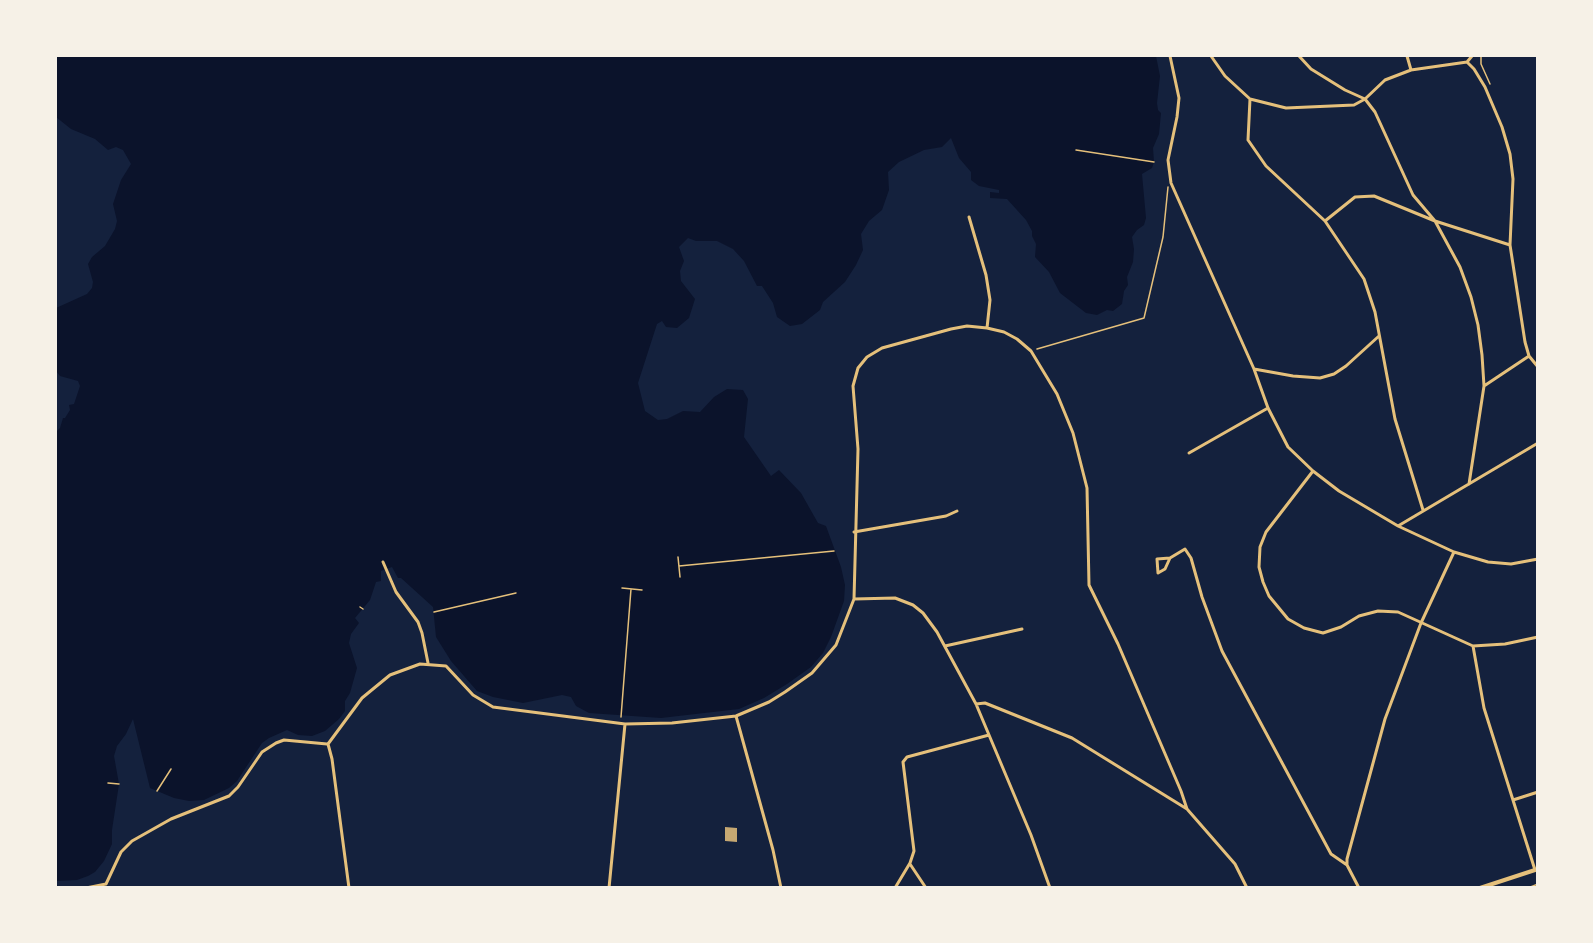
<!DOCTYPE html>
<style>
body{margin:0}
#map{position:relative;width:1593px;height:943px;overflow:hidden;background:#14213d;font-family:Literata,serif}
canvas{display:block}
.frame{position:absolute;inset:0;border:57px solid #f6f1e7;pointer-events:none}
</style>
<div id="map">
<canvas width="1593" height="943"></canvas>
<div class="frame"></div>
</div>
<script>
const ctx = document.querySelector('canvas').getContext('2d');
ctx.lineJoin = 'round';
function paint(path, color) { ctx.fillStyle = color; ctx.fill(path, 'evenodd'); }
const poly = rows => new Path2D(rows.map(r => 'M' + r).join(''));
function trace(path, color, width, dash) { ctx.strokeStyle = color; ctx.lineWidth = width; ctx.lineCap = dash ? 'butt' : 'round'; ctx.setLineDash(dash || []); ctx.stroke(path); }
paint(poly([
 [56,56,1156,56,1160,76,1157,103,1158,110,1161,113,1159,134,1153,148,1154,162,1152,168,1142,174,1146,218,1144,225,1137,230,1132,237,1134,249,1133,262,1127,277,1128,285,1124,291,1122,304,1113,311,1107,310,1097,315,1086,313,1060,293,1049,272,1035,257,1036,244,1032,236,1032,231,1026,220,1007,199,990,198,990,192,999,193,999,190,979,186,971,180,971,172,959,158,951,138,942,147,924,150,899,162,888,172,889,190,882,210,869,221,861,234,863,250,856,265,845,282,823,302,820,310,802,324,790,326,777,317,773,303,762,286,757,286,744,261,733,249,717,241,696,241,688,238,679,247,684,261,680,271,681,281,695,299,689,318,677,328,666,327,662,321,657,324,638,383,645,411,658,420,667,419,683,411,700,412,714,397,727,389,743,390,748,399,744,437,771,476,779,470,801,493,818,523,826,526,841,567,845,585,844,601,831,637,823,653,811,667,787,684,764,698,739,709,661,718,589,713,576,706,571,697,562,695,523,703,493,697,477,691,451,661,436,637,433,607,401,578,398,578,392,567,381,571,381,581,376,582,370,600,355,618,359,623,351,634,349,643,357,668,350,693,345,701,345,711,339,719,325,731,312,736,298,735,287,730,269,738,262,743,237,781,229,788,204,800,189,801,174,798,150,788,133,719,126,734,117,746,114,756,119,784,112,830,112,844,104,861,95,872,88,876,77,880,56,881,56,432,60,428,63,418,65,418,70,410,69,405,74,404,80,386,78,381,60,376,56,371,56,308,87,294,92,288,93,282,88,264,92,257,105,246,115,229,117,221,113,204,121,180,131,164,123,150,116,147,108,150,95,139,71,129,56,117]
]), '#0b132b');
paint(poly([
 [725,827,737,828,737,842,725,841]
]), '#c6a872');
trace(poly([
 [1481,56,1481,64,1490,84],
 [1076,150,1154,162],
 [1037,349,1144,318,1163,237,1168,187],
 [678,557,680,577],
 [679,566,834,551],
 [622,588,642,590],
 [360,607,363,609],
 [434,612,516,593],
 [621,717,631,589],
 [108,783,119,784],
 [157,791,171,769],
 [1528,888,1538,884]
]), '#e5c07b', 1.5);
trace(poly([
 [1170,56,1179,98,1177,117,1168,160,1171,183,1254,369,1268,408,1288,447,1313,471,1339,491,1398,526,1454,552,1488,562,1511,564,1538,559],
 [1211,56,1225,76,1250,99,1286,108,1354,105,1365,99,1385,80,1411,70,1467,62],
 [1299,56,1311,69,1345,90,1365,99,1375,112,1413,195,1435,221,1460,267,1471,297,1478,325,1482,355,1484,386,1469,484],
 [1407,56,1411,70],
 [1472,56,1467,62,1474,69,1485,87,1502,127,1510,154,1513,179,1510,245,1525,342,1529,356,1538,367],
 [1250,99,1248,140,1266,166,1325,221,1364,279,1375,312,1395,419,1423,510],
 [969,217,986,275,990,300,987,328],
 [1325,221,1355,197,1374,196,1435,221,1510,245],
 [1254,369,1293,376,1320,378,1334,374,1346,366,1379,336],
 [1484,386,1529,356],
 [1189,453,1268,408],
 [1313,471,1266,532,1260,547,1259,567,1263,582,1269,596,1288,619,1304,628,1323,633,1341,627,1359,616,1378,611,1398,612,1473,646,1505,644,1538,637],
 [1398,526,1538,443],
 [854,532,946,516,957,511],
 [1170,558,1165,569,1158,573,1157,559,1170,558,1185,549,1191,558,1202,597,1222,651,1331,854,1347,865],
 [383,562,396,592,418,622,422,633,428,663],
 [854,599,895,598,913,605,923,613,937,632,976,704,1031,835,1050,888],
 [945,646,1022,629],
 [1473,646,1484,708,1535,870],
 [976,704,985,703,1072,738,1187,809,1235,864,1247,888],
 [736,716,773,850,781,888],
 [328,744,362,698,390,675,420,664,446,666,473,695,493,707,625,724,672,723,736,716,769,702,785,692,812,673,836,645,854,599,858,449,853,386,858,368,867,357,882,348,951,329,967,326,987,328,1004,332,1017,339,1031,351,1057,394,1073,433,1087,488,1089,585,1118,644,1181,791,1187,809],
 [328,744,332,759,349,888],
 [1513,800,1538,792],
 [910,864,926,888],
 [86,888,106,884,121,852,132,841,171,819,229,796,238,787,262,752,276,743,284,740,327,744],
 [609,888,625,724],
 [895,888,910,863,914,851,903,762,907,757,989,735],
 [1359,888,1347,865,1347,859,1385,719,1421,623,1454,552]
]), '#e5c07b', 3);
trace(poly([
 [1480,888,1538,869]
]), '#e5c07b', 4);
</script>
